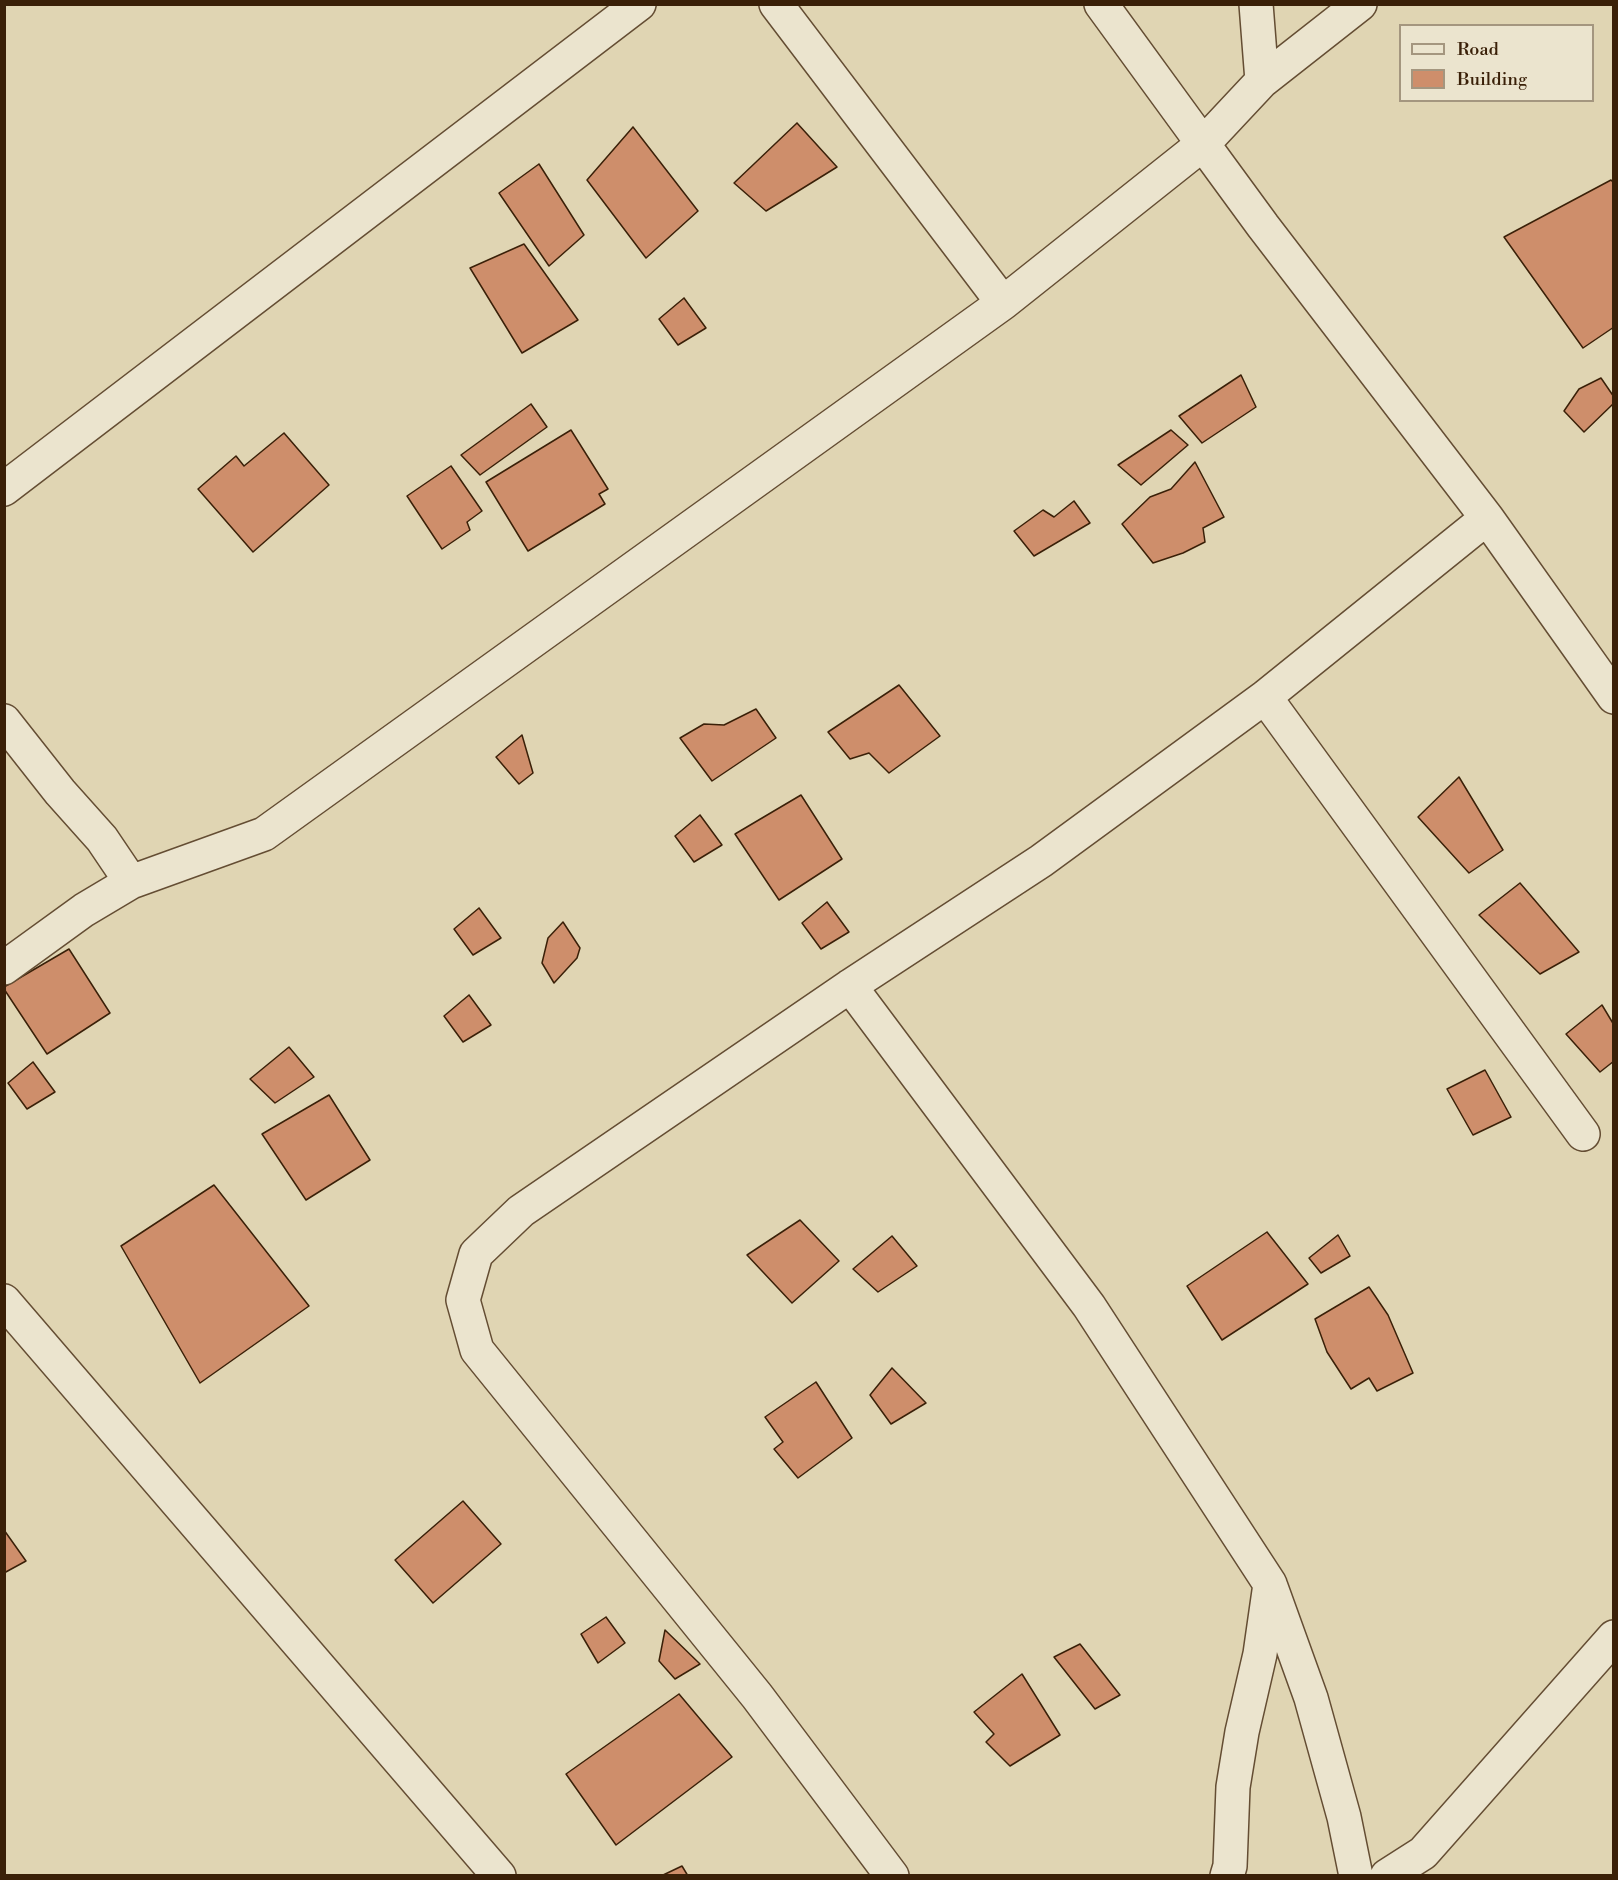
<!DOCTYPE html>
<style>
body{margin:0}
#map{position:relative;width:1618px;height:1880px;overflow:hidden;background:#e0d5b3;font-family:"Libre Bodoni",serif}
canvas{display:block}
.frame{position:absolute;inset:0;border:6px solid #3a2008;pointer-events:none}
.legend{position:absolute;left:1399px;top:24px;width:195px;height:78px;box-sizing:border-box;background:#ebe4ce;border:2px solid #a4967f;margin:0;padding:8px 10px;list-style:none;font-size:18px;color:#3a2008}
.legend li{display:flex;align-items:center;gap:12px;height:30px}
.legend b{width:30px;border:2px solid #a4967f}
</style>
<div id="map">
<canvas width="1618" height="1880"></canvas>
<div class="frame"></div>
<ul class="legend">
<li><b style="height:8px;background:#ebe4ce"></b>Road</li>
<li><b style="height:16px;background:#ce8e6b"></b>Building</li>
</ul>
</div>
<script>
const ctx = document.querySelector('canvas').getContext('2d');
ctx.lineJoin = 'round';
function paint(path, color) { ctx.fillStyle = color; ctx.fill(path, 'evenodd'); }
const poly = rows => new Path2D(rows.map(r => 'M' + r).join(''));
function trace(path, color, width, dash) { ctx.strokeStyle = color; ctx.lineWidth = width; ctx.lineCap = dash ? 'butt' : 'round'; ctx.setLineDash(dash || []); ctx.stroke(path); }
const building = poly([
 [797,123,837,167,766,211,734,183,797,123],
 [633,127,698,211,646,258,587,180,633,127],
 [539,164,584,235,549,266,499,193,539,164],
 [1611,180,1614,183,1614,327,1583,348,1504,237,1611,180],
 [524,244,578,320,522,353,470,268,524,244],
 [684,298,706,328,678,345,659,319,684,298],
 [1241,375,1256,407,1202,443,1179,416,1241,375],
 [1601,378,1614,397,1614,403,1584,432,1564,411,1579,389,1601,378],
 [531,404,547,427,480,475,461,455,531,404],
 [571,430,608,489,599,494,605,504,528,551,486,482,571,430],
 [1171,430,1188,445,1141,485,1118,465,1171,430],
 [284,433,329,485,253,552,198,489,236,456,244,466,284,433],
 [1195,462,1224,517,1203,528,1205,542,1183,553,1153,563,1122,524,1150,497,1171,489,1195,462],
 [451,466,482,511,467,522,470,530,442,549,407,496,451,466],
 [1074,501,1090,523,1034,556,1014,531,1043,510,1054,517,1074,501],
 [899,685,940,736,889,773,869,753,850,759,828,732,899,685],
 [756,709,776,738,712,781,680,738,704,724,724,725,756,709],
 [522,735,533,773,519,784,496,757,522,735],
 [1459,777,1503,850,1469,873,1418,817,1459,777],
 [801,795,842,859,779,900,735,834,801,795],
 [700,815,722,845,694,862,675,836,700,815],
 [1520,883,1579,952,1540,974,1479,915,1520,883],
 [827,902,849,932,821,949,802,923,827,902],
 [479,908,501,938,473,955,454,929,479,908],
 [563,922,580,948,577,958,554,983,542,963,548,938,563,922],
 [69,949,110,1013,47,1054,4,989,4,987,69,949],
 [469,995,491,1025,463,1042,444,1016,469,995],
 [1602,1005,1614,1025,1614,1061,1600,1072,1566,1034,1602,1005],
 [289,1047,314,1077,275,1103,250,1079,289,1047],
 [33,1062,55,1092,27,1109,8,1083,33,1062],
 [1485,1070,1511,1117,1473,1135,1447,1089,1485,1070],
 [329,1095,370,1160,306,1200,262,1134,329,1095],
 [214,1185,309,1306,200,1383,121,1246,214,1185],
 [800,1220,839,1261,792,1303,747,1255,800,1220],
 [1267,1232,1308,1284,1222,1340,1187,1286,1267,1232],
 [1338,1235,1350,1256,1321,1273,1309,1258,1338,1235],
 [892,1236,917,1266,878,1292,853,1269,892,1236],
 [1369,1287,1388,1315,1413,1373,1377,1391,1369,1378,1351,1389,1327,1352,1315,1319,1369,1287],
 [892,1368,926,1403,891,1424,870,1395,892,1368],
 [816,1382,852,1438,798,1478,774,1449,783,1442,765,1417,816,1382],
 [463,1501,501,1544,433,1603,395,1560,463,1501],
 [4,1530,26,1561,4,1573,4,1530],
 [606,1617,625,1643,598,1663,581,1634,606,1617],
 [665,1630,700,1664,675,1679,659,1661,665,1630],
 [1080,1644,1120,1695,1095,1709,1054,1657,1080,1644],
 [1022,1674,1060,1735,1010,1766,986,1742,994,1734,974,1712,1022,1674],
 [679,1694,732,1757,616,1845,566,1774,679,1694],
 [682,1866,688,1876,661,1876,682,1866]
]);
paint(building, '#ce8e6b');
trace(building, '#3a2008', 1.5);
const minor = poly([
 [776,4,1003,303],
 [1101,4,1203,144,1262,81,1360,4],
 [1256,4,1262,81],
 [4,489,639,4],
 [1265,697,1583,1134],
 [4,721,60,792,102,839,131,882,264,834,1003,303,1203,144,1263,226,1487,518,1614,697],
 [4,968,84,910,131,882],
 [850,986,1089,1306,1270,1584,1260,1654,1242,1732,1233,1787,1230,1866,1227,1876],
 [4,1301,499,1876],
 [1271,1587,1311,1698,1344,1817,1356,1876],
 [892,1876,757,1696,477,1350,463,1300,476,1254,521,1211,850,986,1041,861,1265,697,1487,518],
 [1387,1876,1423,1853,1614,1637]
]);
trace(minor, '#644d33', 36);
trace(minor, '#ebe4ce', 33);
</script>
